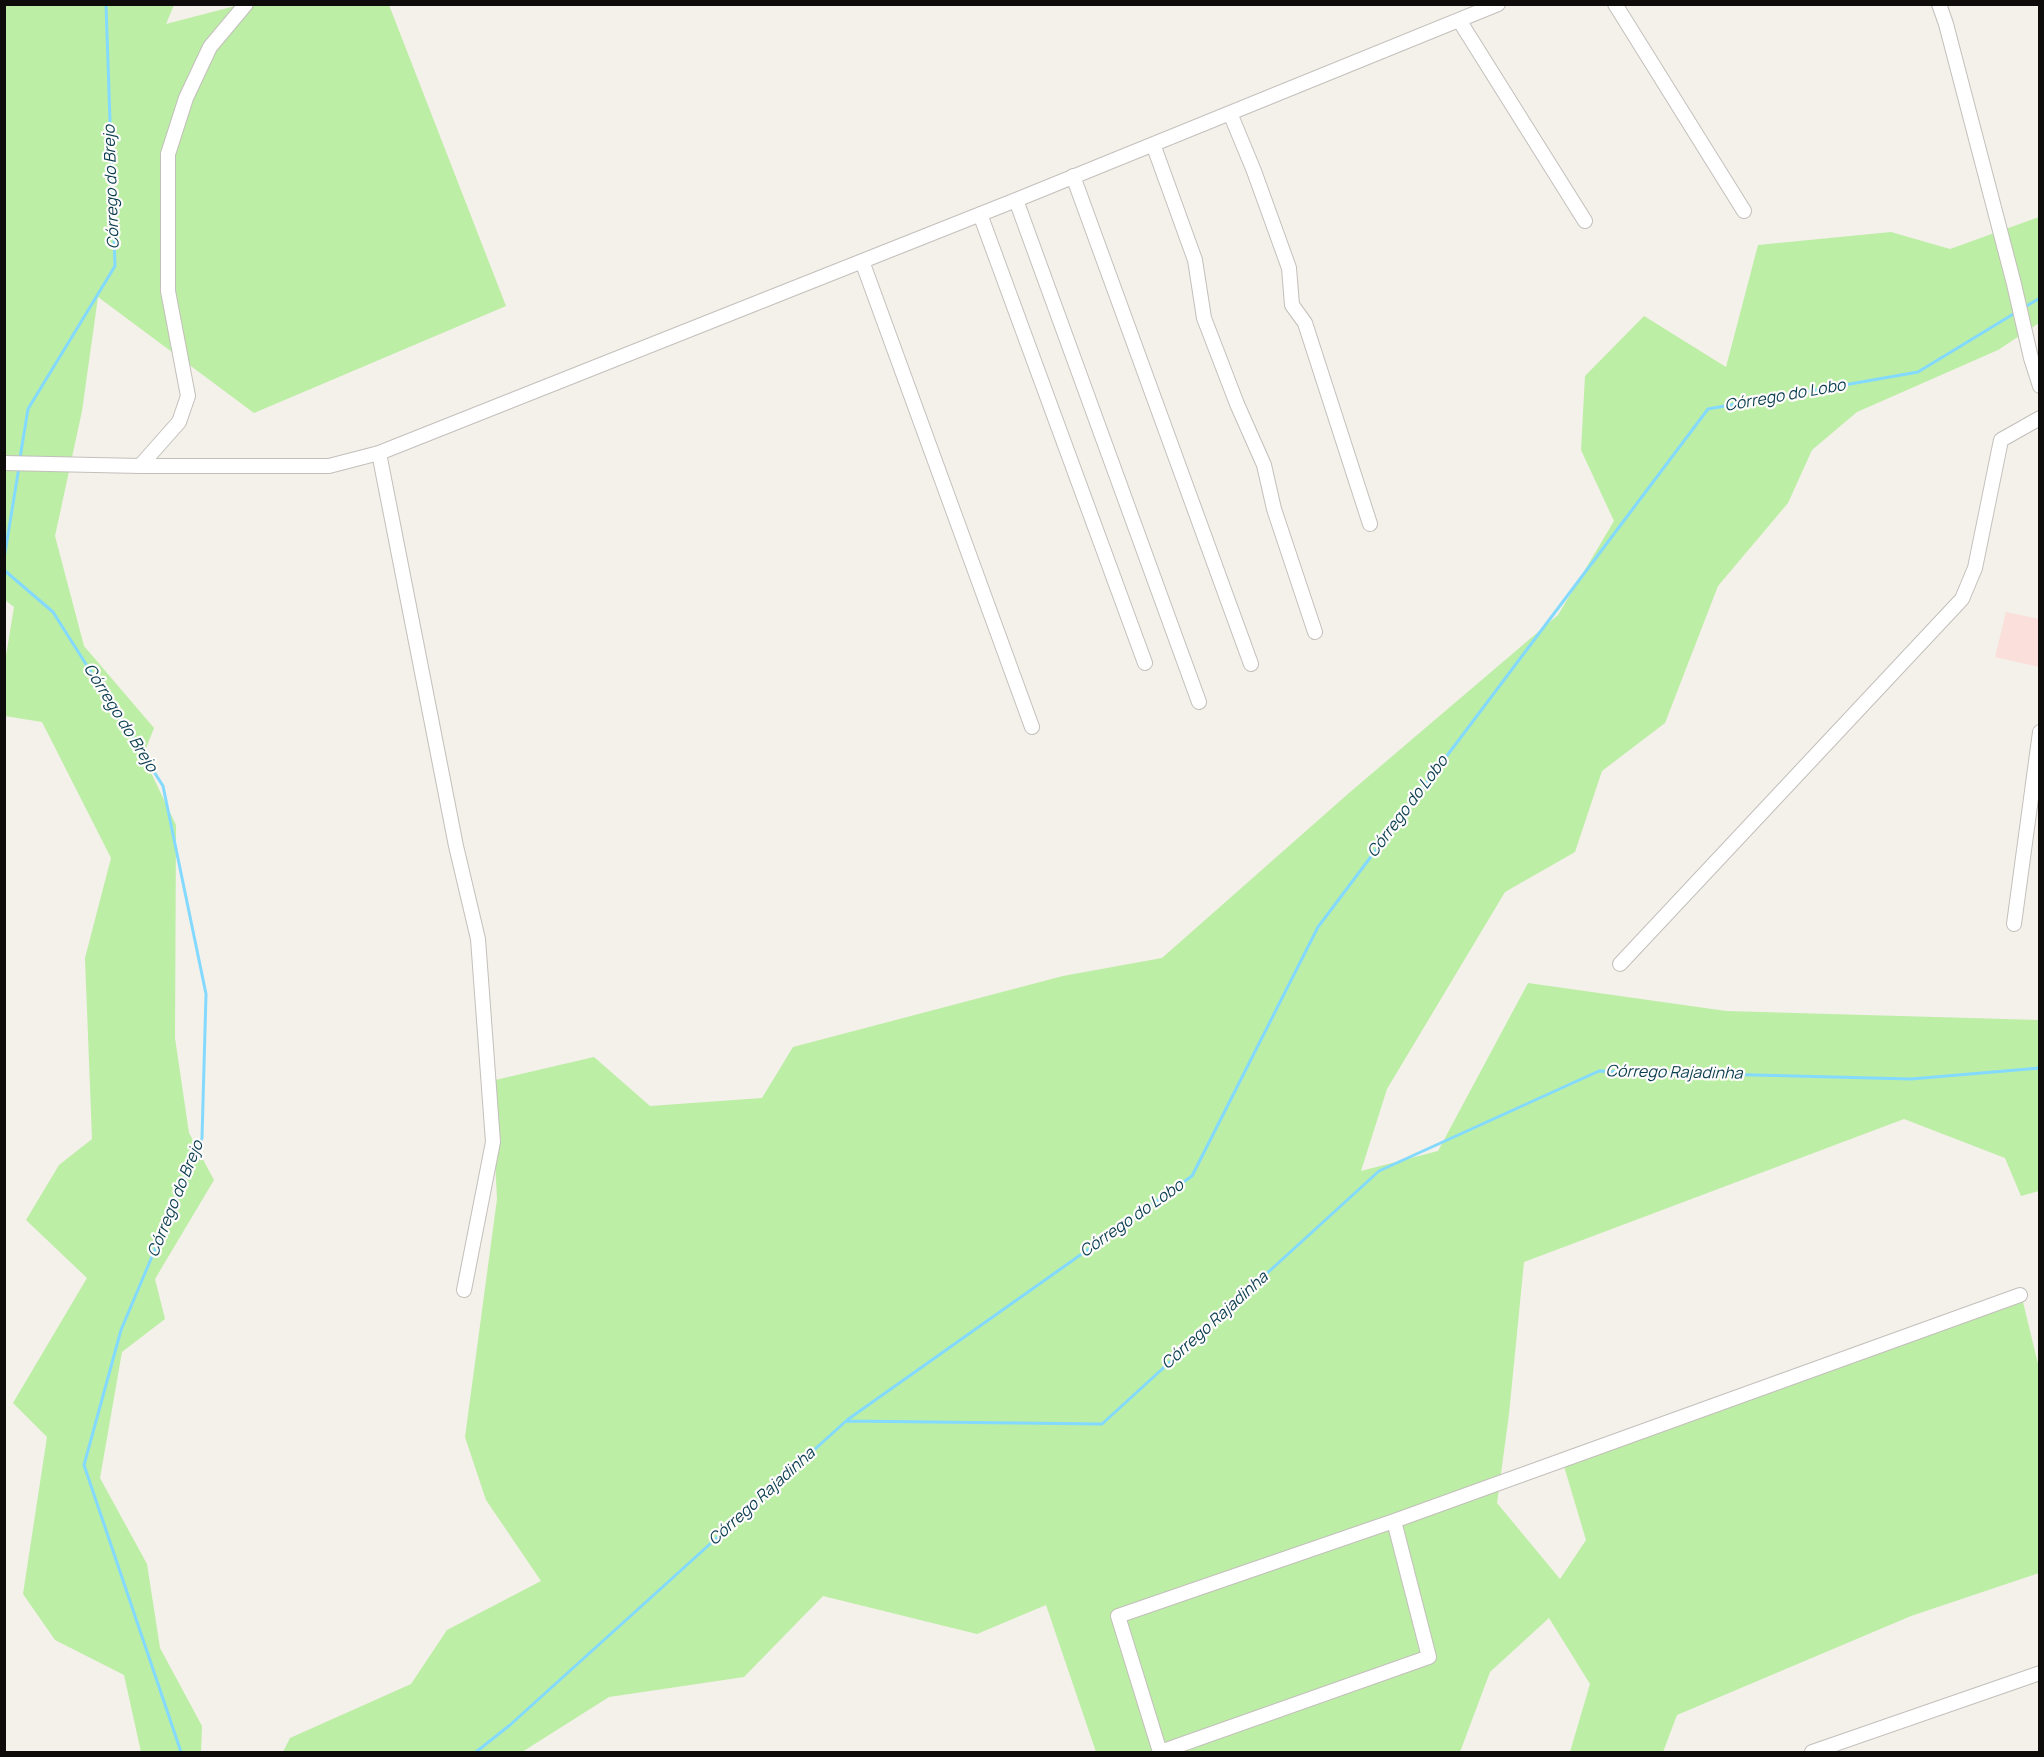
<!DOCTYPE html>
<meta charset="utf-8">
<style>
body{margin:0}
#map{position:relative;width:2044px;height:1757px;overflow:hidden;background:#f4f0ea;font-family:Manrope,sans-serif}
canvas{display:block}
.frame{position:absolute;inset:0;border:6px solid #0e0c0b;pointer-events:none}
</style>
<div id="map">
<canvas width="2044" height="1757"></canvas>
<div class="frame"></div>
</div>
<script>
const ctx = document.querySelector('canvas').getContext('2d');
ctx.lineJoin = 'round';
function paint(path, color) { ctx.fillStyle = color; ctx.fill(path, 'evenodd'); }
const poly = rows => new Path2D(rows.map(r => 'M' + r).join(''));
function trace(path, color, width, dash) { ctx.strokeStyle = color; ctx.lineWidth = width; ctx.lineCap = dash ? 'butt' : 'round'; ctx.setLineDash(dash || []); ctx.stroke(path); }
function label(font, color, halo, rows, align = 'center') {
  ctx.font = font + ' Manrope,sans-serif'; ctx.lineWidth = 4.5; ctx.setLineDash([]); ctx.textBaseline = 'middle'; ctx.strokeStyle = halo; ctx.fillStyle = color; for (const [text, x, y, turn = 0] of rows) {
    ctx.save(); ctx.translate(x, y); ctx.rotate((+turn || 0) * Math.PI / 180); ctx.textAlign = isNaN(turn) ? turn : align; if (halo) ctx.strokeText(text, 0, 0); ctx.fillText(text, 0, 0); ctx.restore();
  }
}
paint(poly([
 [2006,612,2039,619,2039,667,1995,657]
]), '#fadfdb');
paint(poly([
 [5,5,174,5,166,24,239,5,389,5,506,306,254,413,98,297,82,411,55,536,84,646,154,728,143,756,176,825,175,1038,189,1133,214,1180,155,1279,165,1319,122,1352,100,1478,147,1564,160,1648,202,1726,201,1752,141,1752,124,1675,55,1640,23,1594,47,1437,13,1403,87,1278,26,1220,59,1165,92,1139,85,958,111,858,42,722,5,716,5,662,14,607,5,600],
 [2039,217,2039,323,1998,350,1857,412,1812,450,1788,503,1718,586,1665,723,1602,771,1575,852,1505,892,1387,1089,1361,1171,1438,1151,1528,983,1726,1011,2039,1020,2039,1191,2021,1196,2005,1158,1904,1119,1524,1262,1509,1414,1497,1503,1560,1579,1586,1540,1563,1463,2023,1302,2039,1368,2039,1573,1911,1616,1677,1715,1663,1752,1570,1752,1590,1684,1549,1618,1490,1672,1460,1752,1096,1752,1046,1605,977,1634,823,1596,744,1677,609,1697,522,1752,283,1752,290,1738,411,1684,447,1630,541,1581,486,1500,465,1437,497,1199,491,1081,594,1057,650,1106,762,1098,793,1047,1063,976,1162,958,1349,793,1558,615,1614,521,1581,450,1585,376,1644,316,1726,367,1758,245,1891,232,1950,249]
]), '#bceea5');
trace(poly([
 [2023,308,2040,298],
 [20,458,28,409,115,266,106,4],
 [4,559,19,467],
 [4,570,53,612,163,786,206,994,202,1138,121,1330,84,1465,181,1752],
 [847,1420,1192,1176,1318,927,1708,409,1918,372,2015,313],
 [476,1752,510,1725,846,1421,1102,1424,1379,1171,1599,1071,1911,1079,2040,1068]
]), '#84d9ff', 3);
const minor = poly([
 [1615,4,1744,211],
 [1939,4,1946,24,2014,284,2031,358,2040,386],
 [1459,20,1585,221],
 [1230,113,1254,171,1289,268,1292,305,1305,323,1370,524],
 [1153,144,1195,260,1204,318,1237,404,1264,465,1274,509,1315,632],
 [1073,176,1251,664],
 [1016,200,1199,702],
 [980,214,1145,663],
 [862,261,1032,727],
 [379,453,456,846,478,939,493,1142,464,1290],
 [4,463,140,466,329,466,379,453,1016,200,1498,4],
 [140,466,179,422,188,396,168,291,168,154,186,98,210,47,246,4],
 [2014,924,2040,732],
 [1620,964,1962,599,1975,568,2001,440,2040,418],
 [1160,1752,1118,1616,1394,1521,2020,1295],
 [1160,1752,1429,1657,1394,1521],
 [1812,1752,2040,1673]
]);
trace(minor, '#c3bfbb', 16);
trace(minor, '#fff', 14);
label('italic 16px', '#0b3e51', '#fffdfb', [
 ["Córrego do Brejo",112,187,-92],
 ["Córrego do Lobo",1785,396,-10],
 ["Córrego do Brejo",120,718,58],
 ["Córrego do Lobo",1408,807,-53],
 ["Córrego Rajadinha",1674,1073,1],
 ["Córrego do Brejo",176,1199,-68],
 ["Córrego do Lobo",1132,1219,-35],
 ["Córrego Rajadinha",1215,1321,-42],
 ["Córrego Rajadinha",762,1497,-42]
]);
</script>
